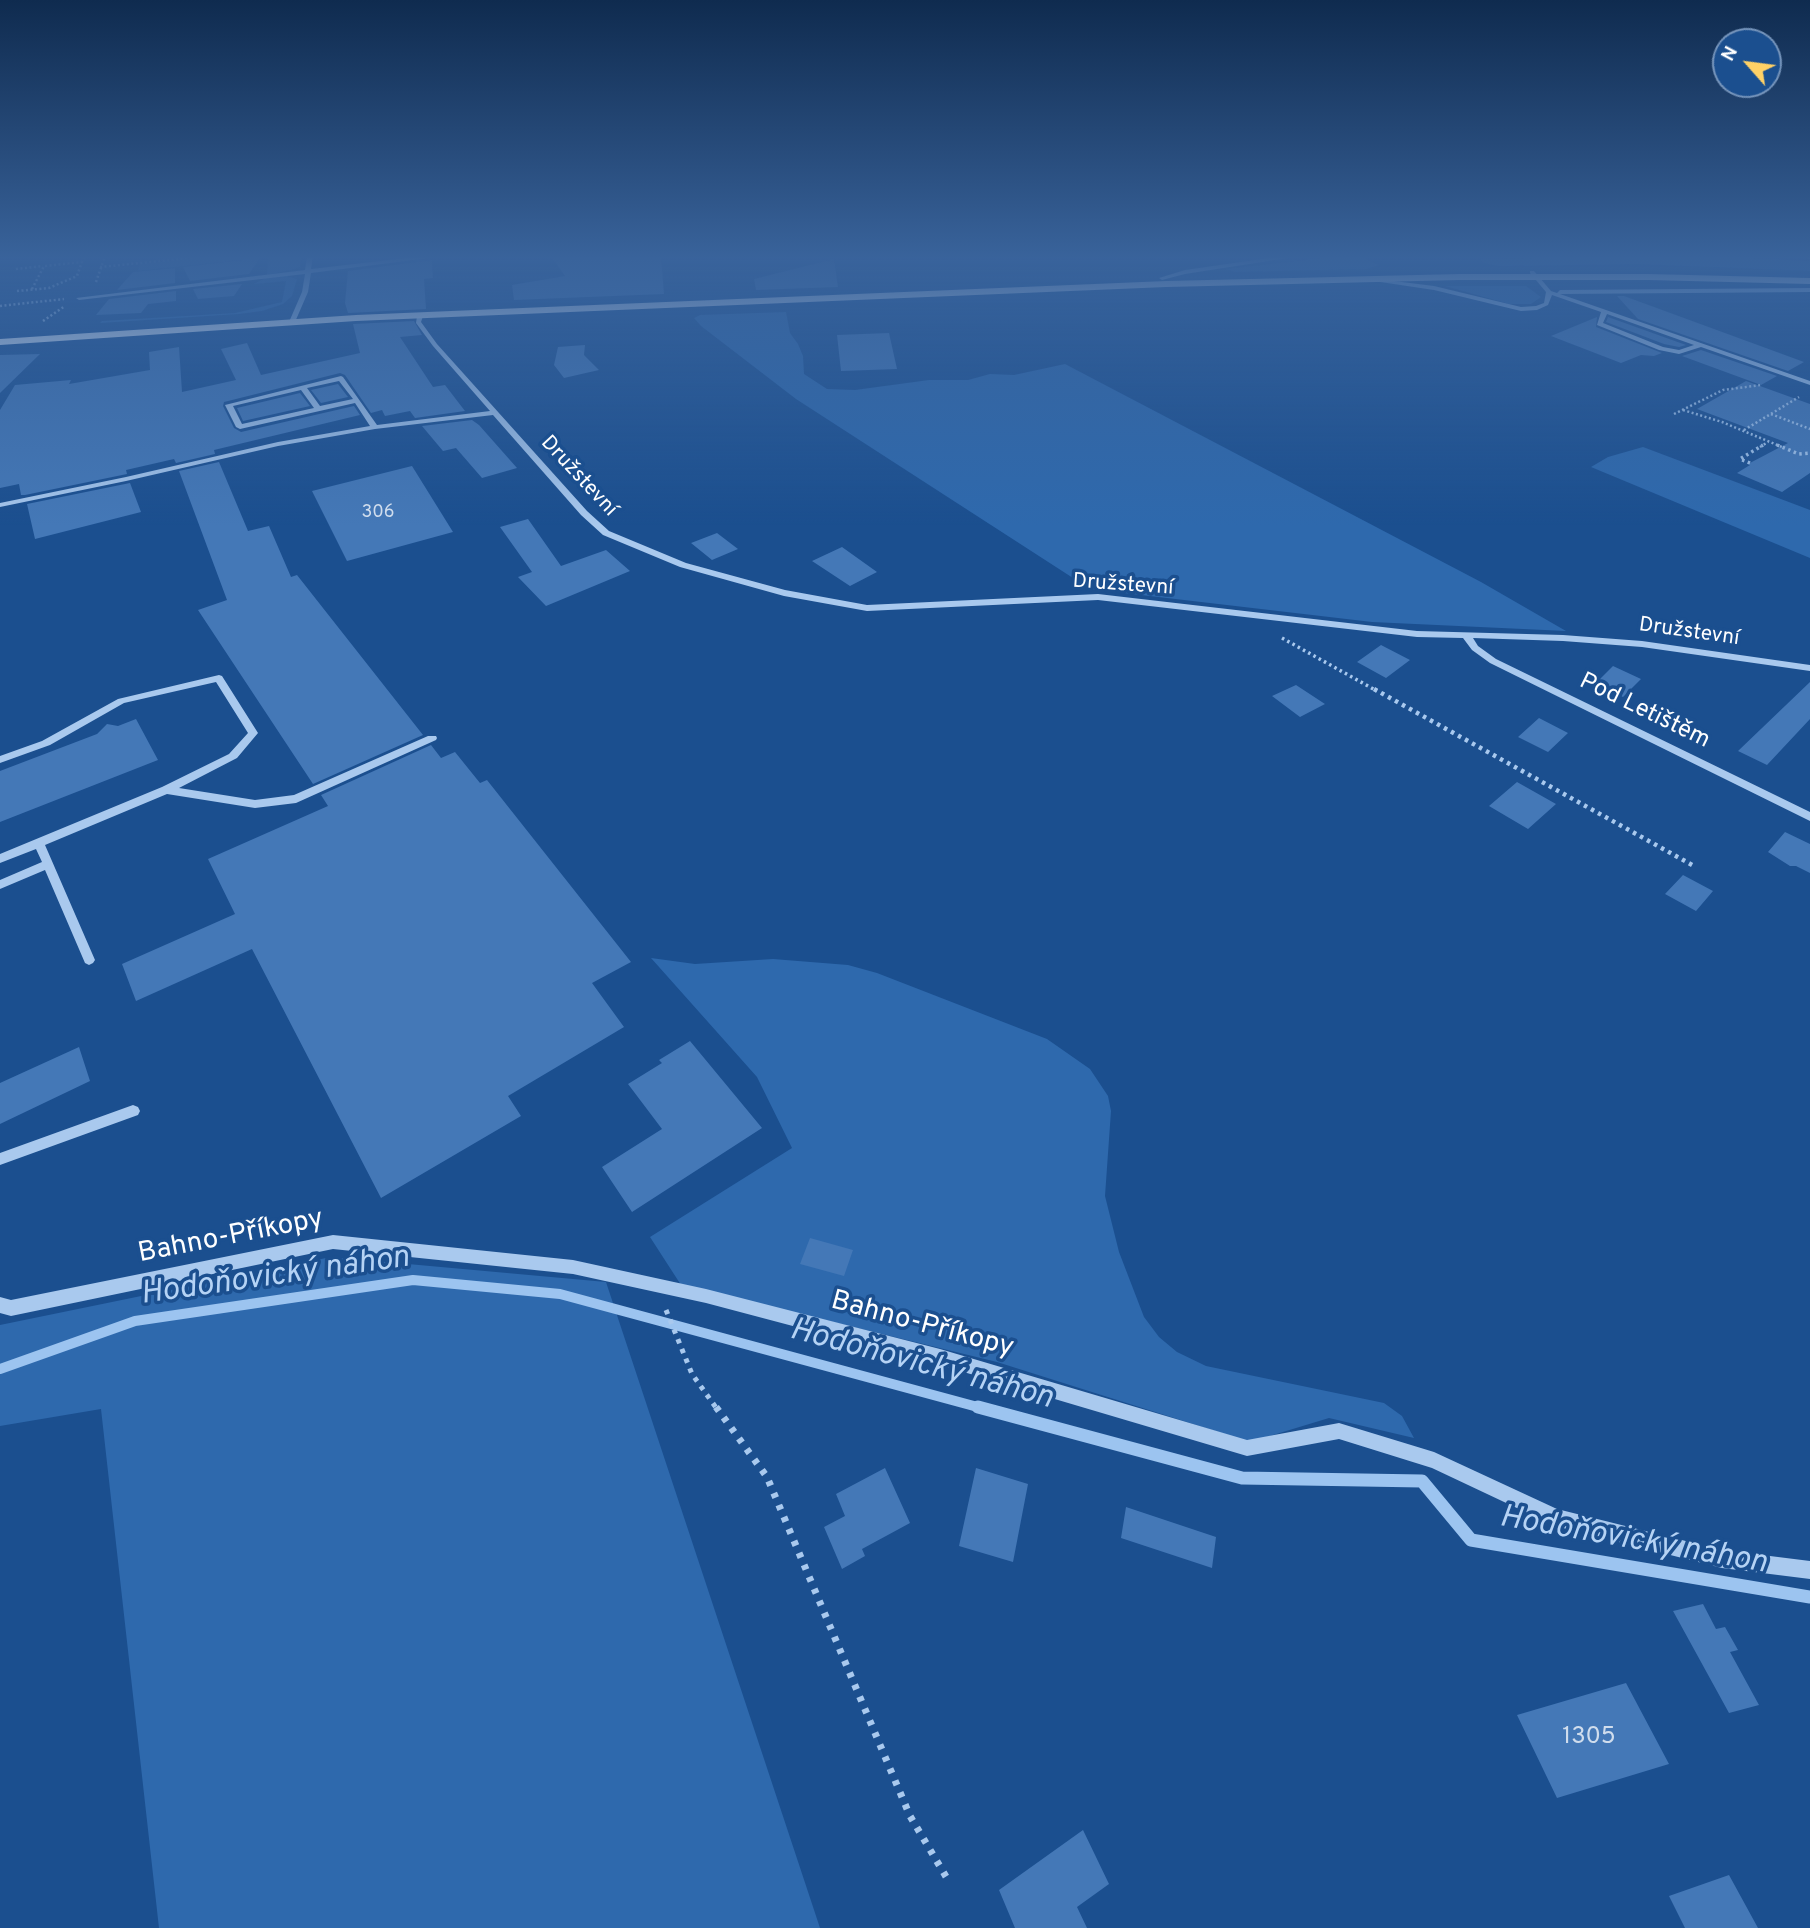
<!DOCTYPE html>
<meta charset="utf-8">
<style>
body{margin:0}
#map{position:relative;width:1810px;height:1928px;overflow:hidden;background:#1b4f8f;font-family:Overpass,sans-serif}
canvas{display:block}
.north{position:absolute;left:1712px;top:28px;width:70px;height:70px;box-sizing:border-box;background:#1b4f8f;border:2px solid #7695bc;border-radius:50%;rotate:298deg;font-size:19px;font-weight:700;line-height:28px;text-align:center;color:#fff}
.north::after{content:'';display:block;margin:auto;width:24px;height:32px;background:#ffd166;clip-path:polygon(50% 0,100% 100%,50% 72%,0 100%)}
</style>
<div id="map">
<canvas width="1810" height="1928"></canvas>
<div class="north">N</div>
</div>
<script>
const ctx = document.querySelector('canvas').getContext('2d');
ctx.lineJoin = 'round';
function paint(path, color) { ctx.fillStyle = color; ctx.fill(path, 'evenodd'); }
const poly = rows => new Path2D(rows.map(r => 'M' + r).join(''));
function trace(path, color, width, dash) { ctx.strokeStyle = color; ctx.lineWidth = width; ctx.lineCap = dash ? 'butt' : 'round'; ctx.setLineDash(dash || []); ctx.stroke(path); }
function label(font, color, halo, rows, align = 'center') {
  ctx.font = font + ' Overpass,sans-serif'; ctx.lineWidth = 7; ctx.setLineDash([]); ctx.textBaseline = 'middle'; ctx.strokeStyle = halo; ctx.fillStyle = color; for (const [text, x, y, turn = 0] of rows) {
    ctx.save(); ctx.translate(x, y); ctx.rotate((+turn || 0) * Math.PI / 180); ctx.textAlign = isNaN(turn) ? turn : align; if (halo) ctx.strokeText(text, 0, 0); ctx.fillText(text, 0, 0); ctx.restore();
  }
}
paint(poly([
 [213,256,302,256,300,267,295,269,267,275,268,257,138,271,140,264],
 [1701,256,1810,261,1810,271,1639,264,1500,266,1484,263,1481,259],
 [1332,257,1364,258,1379,265,1367,269,1234,272,1226,269],
 [287,276,297,279,292,296,283,304,262,311,239,314,100,323,102,321,235,313,282,302,286,281,254,284,265,278],
 [1445,286,1526,286,1541,297,1531,304,1509,304],
 [786,312,790,333,798,344,803,356,804,374,827,389,855,390,929,380,968,380,990,374,1014,375,1065,364,1481,582,1566,631,1372,622,1090,589,796,399,701,326,694,318,700,315],
 [1643,447,1810,510,1810,558,1591,467,1608,457],
 [651,958,695,964,773,959,848,965,877,973,1047,1039,1090,1069,1108,1096,1111,1111,1105,1196,1119,1252,1144,1317,1159,1337,1177,1352,1206,1366,1384,1403,1402,1416,1414,1438,1329,1418,1250,1442,997,1362,681,1285,650,1237,792,1148,757,1077],
 [331,1257,606,1282,820,1928,159,1928,101,1409,0,1426,0,1325]
]), '#2e69ad');
trace(poly([
 [0,1369,135,1321,413,1280,560,1294,985,1409]
]), '#9cc4f0', 10);
trace(poly([
 [978,1407,1242,1478,1422,1481,1471,1540,1810,1597]
]), '#9cc4f0', 13);
paint(poly([
 [551,256,661,256,664,294,514,300,512,285,565,276],
 [260,258,249,274,190,281,183,267],
 [834,259,838,287,756,290,754,279],
 [432,260,433,278,424,279,426,309,348,313,345,303,348,271],
 [175,268,175,283,117,290,133,272],
 [242,284,234,296,198,299,193,289],
 [176,291,176,301,148,304,141,313,96,315,109,299],
 [1617,296,1624,296,1804,362,1788,371,1638,319],
 [1597,317,1596,327,1662,353,1654,356,1641,355,1621,363,1551,336],
 [1608,317,1686,345,1679,347,1664,344,1606,322],
 [414,321,422,335,400,337,433,387,445,385,465,411,415,418,410,411,385,416,382,410,371,413,345,375,340,373,224,402,223,406,234,428,241,432,354,406,360,415,214,450,215,454,176,463,174,459,126,470,127,474,25,495,21,495,19,484,0,488,0,410,15,385,71,380,69,384,150,370,149,352,179,347,182,392,236,380,221,349,247,343,261,375,360,353,353,324],
 [889,333,897,369,841,371,837,335],
 [585,345,584,355,599,370,564,378,554,365,558,347],
 [1701,350,1777,376,1761,385,1682,356],
 [40,354,0,393,0,355],
 [1746,381,1810,404,1810,473,1782,492,1737,473,1750,465,1748,464,1788,443,1697,409],
 [338,384,348,397,321,403,311,390],
 [300,393,310,406,243,421,237,408],
 [472,420,479,425,517,468,482,478,456,448,443,451,422,426],
 [219,462,248,531,269,526,291,577,297,575,423,735,313,784,198,610,227,600,179,471],
 [412,466,453,532,347,561,312,491],
 [130,483,141,512,35,539,27,504],
 [528,519,561,566,606,550,630,571,546,606,518,577,532,572,500,527],
 [717,533,738,549,712,560,691,543],
 [842,547,877,572,850,586,812,561],
 [1381,645,1410,660,1386,678,1357,662],
 [1613,666,1641,679,1623,697,1595,684],
 [1810,682,1810,719,1767,765,1738,751],
 [1296,685,1325,704,1300,717,1272,696],
 [1539,718,1568,733,1548,752,1518,737],
 [136,719,158,760,0,822,0,771,97,734,107,724,118,726],
 [431,745,441,758,455,752,480,783,487,780,631,962,592,983,624,1027,508,1096,521,1116,381,1198,252,949,136,1001,122,964,235,914,208,859,328,806,321,795],
 [1517,782,1556,804,1528,829,1489,806],
 [1785,832,1810,844,1810,873,1796,866,1790,866,1768,852],
 [1683,875,1713,891,1696,911,1665,894],
 [690,1041,762,1128,632,1212,602,1167,662,1129,628,1084,662,1063,659,1060],
 [79,1047,90,1081,0,1124,0,1083],
 [810,1238,853,1250,844,1276,800,1264],
 [885,1468,910,1523,862,1549,865,1556,842,1569,824,1527,845,1516,836,1494],
 [976,1468,1028,1484,1013,1562,959,1546],
 [1126,1507,1216,1537,1212,1568,1121,1538],
 [1703,1604,1716,1629,1725,1627,1738,1650,1730,1652,1759,1705,1729,1713,1673,1611],
 [1626,1683,1669,1764,1557,1798,1517,1715],
 [1083,1830,1109,1884,1077,1907,1087,1928,1015,1928,999,1890],
 [1729,1875,1758,1928,1685,1928,1669,1896]
]), '#4478b7');
trace(poly([
 [100,267,208,256],
 [16,269,43,266],
 [96,282,105,256],
 [32,289,44,266,82,262],
 [17,291,49,288,77,276,84,256],
 [0,306,64,299],
 [43,321,65,306],
 [1683,410,1722,422,1782,447],
 [1674,414,1723,390,1761,385],
 [1771,414,1810,429],
 [1744,430,1799,397],
 [1760,447,1768,442]
]), '#a9c9ee', 2.5, [2, 2.5]);
trace(poly([
 [1777,445,1799,454,1810,453],
 [1750,463,1740,459,1763,445],
 [1282,638,1377,691]
]), '#a9c9ee', 3.5, [2.5, 3.5]);
trace(poly([
 [1374,689,1694,866]
]), '#a9c9ee', 4.5, [3.5, 4.5]);
trace(poly([
 [666,1310,692,1374,717,1409]
]), '#a9c9ee', 5, [4.5, 6]);
trace(poly([
 [716,1407,767,1477,910,1816,948,1880]
]), '#a9c9ee', 7, [5, 8]);
paint(poly([
 [307,256,313,256,311,269,423,256,445,256,311,273,308,292,295,322,292,324,289,322,302,292,305,274,79,300,76,298,305,270,307,256],
 [1282,256,1301,256,1185,274,1162,280,1159,278,1185,270,1282,256],
 [1802,256,1810,256,1810,259,1803,257,1802,256],
 [1530,271,1534,271,1551,291,1557,293,1560,290,1810,288,1810,292,1560,294,1810,381,1810,385,1701,347,1679,354,1659,350,1597,325,1601,312,1552,295,1548,305,1537,310,1521,311,1434,290,1367,280,1370,278,1434,286,1521,307,1536,306,1544,303,1546,292,1530,273,1530,271],
 [1607,314,1694,345,1679,350,1663,347,1603,323,1607,314],
 [420,314,423,316,421,322,437,344,587,511,609,531,686,563,785,590,867,605,1098,594,1417,631,1563,635,1642,641,1810,665,1810,671,1642,647,1563,641,1473,638,1478,646,1496,659,1810,812,1810,821,1490,663,1472,650,1463,638,1417,637,1098,600,867,611,784,596,680,567,603,535,581,515,493,415,375,429,278,446,126,481,0,507,0,503,126,477,278,442,370,426,355,403,240,429,236,427,225,405,341,376,343,377,377,425,490,411,433,346,416,323,417,316,420,314],
 [339,381,353,399,320,406,307,388,339,381],
 [301,390,314,408,242,424,233,406,301,390],
 [219,675,222,676,258,733,237,758,179,788,255,800,294,795,428,736,436,736,437,738,436,740,296,803,255,808,167,794,45,845,95,960,93,963,89,965,85,963,45,870,0,889,0,880,42,862,36,849,0,863,0,854,162,787,229,754,248,733,216,682,124,703,50,745,0,763,0,756,42,741,118,699,219,675],
 [133,1105,138,1107,140,1111,138,1115,0,1165,0,1153,133,1105],
 [333,1235,573,1260,706,1289,940,1349,1247,1440,1339,1423,1434,1452,1557,1509,1722,1550,1810,1561,1810,1579,1722,1568,1555,1526,1432,1468,1339,1439,1247,1456,940,1365,706,1303,573,1274,333,1249,11,1316,0,1313,0,1297,11,1300,333,1235]
]), '#a9c9ee');
paint(poly([
 [1459,274,1649,274,1810,278,1810,284,1649,280,1459,280,1166,287,356,321,0,345,0,339,356,315,1166,281,1459,274]
]), '#f0f6ff');
const sky = ctx.createLinearGradient(0, 0, 0, 526);
sky.addColorStop(0, '#0f2b4f');
sky.addColorStop(0.49, '#39639b');
sky.addColorStop(1, '#39639b00');
ctx.fillStyle = sky;
ctx.fillRect(0, 0, 1810, 526);
label('18px', '#d0dded', null, [
 ["306",378,513]
]);
label('21px', '#fff', '#1b4f8f', [
 ["Družstevní",578,477,47],
 ["Družstevní",1123,586,4],
 ["Družstevní",1689,633,8]
]);
label('24px', '#fff', '#1b4f8f', [
 ["Pod Letištěm",1644,712,26]
]);
label('24px', '#d0dded', null, [
 ["1305",1589,1738]
]);
label('28px', '#fff', '#1b4f8f', [
 ["Bahno-Příkopy",231,1238,-11],
 ["Bahno-Příkopy",922,1326,15]
]);
label('italic 32px', '#b5d3f5', '#1b4f8f', [
 ["Hodoňovický náhon",275,1278,-8],
 ["Hodoňovický náhon",921,1366,15],
 ["Hodoňovický náhon",1633,1542,10]
]);
</script>
